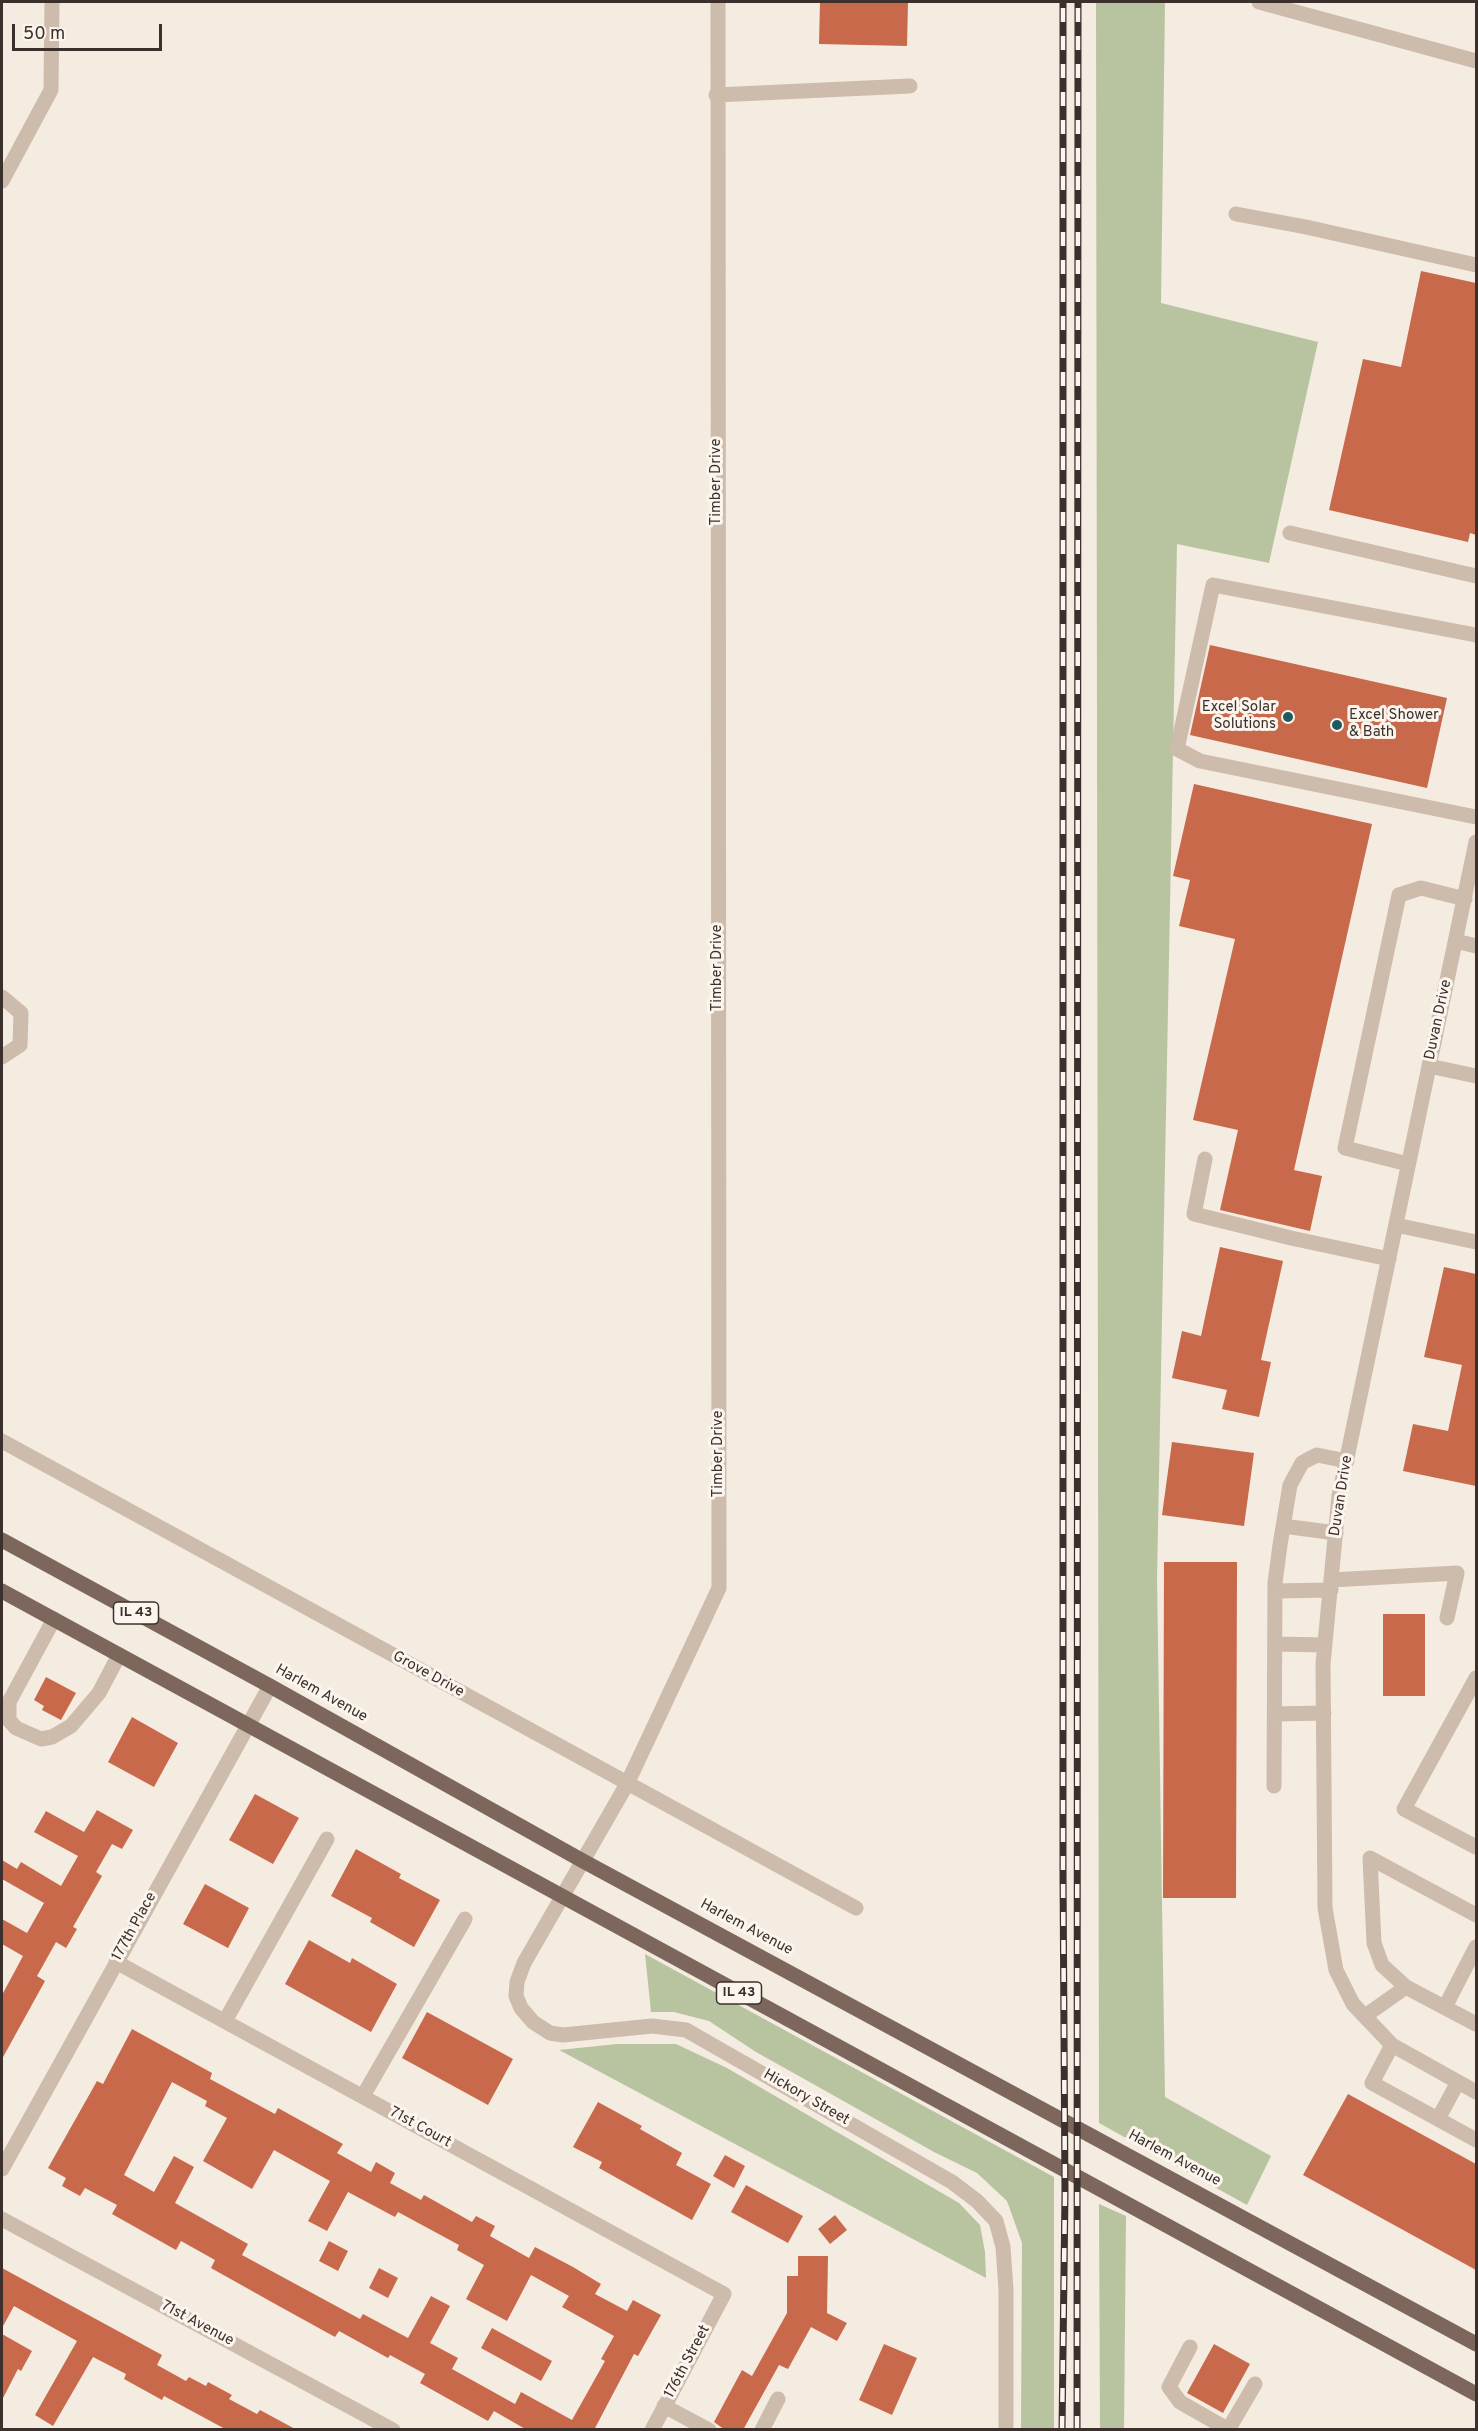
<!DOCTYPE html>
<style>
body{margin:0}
#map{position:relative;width:1478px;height:2431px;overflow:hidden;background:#f4ebe1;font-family:Overpass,sans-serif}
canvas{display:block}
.frame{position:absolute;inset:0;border:3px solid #3b302b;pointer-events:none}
.scale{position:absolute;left:12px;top:24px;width:150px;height:27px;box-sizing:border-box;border:3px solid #3b302b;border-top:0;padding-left:8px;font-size:18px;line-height:21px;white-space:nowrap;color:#3b302b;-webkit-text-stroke:4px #fbf5ee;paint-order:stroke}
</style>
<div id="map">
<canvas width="1478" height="2431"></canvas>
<div class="frame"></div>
<div class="scale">50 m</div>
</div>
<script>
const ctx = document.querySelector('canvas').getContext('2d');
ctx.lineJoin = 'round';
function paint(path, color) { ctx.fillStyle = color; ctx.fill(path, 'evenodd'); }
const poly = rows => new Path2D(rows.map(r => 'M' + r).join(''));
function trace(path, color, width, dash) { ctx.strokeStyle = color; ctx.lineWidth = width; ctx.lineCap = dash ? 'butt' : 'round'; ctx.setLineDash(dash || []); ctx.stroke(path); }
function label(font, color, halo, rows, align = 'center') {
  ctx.font = font + ' Overpass,sans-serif'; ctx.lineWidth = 6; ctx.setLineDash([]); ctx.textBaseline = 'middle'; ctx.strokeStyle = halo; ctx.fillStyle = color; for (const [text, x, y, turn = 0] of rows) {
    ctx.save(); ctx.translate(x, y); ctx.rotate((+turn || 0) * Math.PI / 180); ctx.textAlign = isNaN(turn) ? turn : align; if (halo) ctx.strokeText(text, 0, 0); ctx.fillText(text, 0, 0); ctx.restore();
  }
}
paint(poly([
 [1096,2,1165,2,1161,303,1318,342,1269,563,1177,544,1157,1578,1165,2097,1271,2156,1247,2205,1099,2123],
 [645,1954,1054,2177,1054,2429,1021,2429,1022,2243,1007,2201,977,2173,934,2152,831,2094,756,2052,709,2021,674,2012,651,2012],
 [617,2044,676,2044,727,2068,959,2203,980,2225,985,2252,986,2278,559,2050],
 [1099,2204,1126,2216,1124,2429,1100,2429]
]), '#b8c4a0');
paint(poly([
 [820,2,908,2,907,46,819,44],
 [1421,271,1476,283,1476,535,1470,533,1468,542,1329,510,1363,359,1401,367],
 [1210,645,1447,698,1427,788,1190,735],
 [1194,784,1372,824,1294,1170,1322,1176,1310,1231,1220,1210,1238,1130,1193,1120,1235,939,1179,926,1190,880,1173,876],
 [1220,1247,1283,1261,1261,1360,1271,1362,1259,1417,1222,1409,1227,1390,1172,1378,1182,1331,1201,1336],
 [1444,1267,1476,1274,1476,1486,1403,1471,1413,1424,1448,1431,1462,1365,1424,1357],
 [1172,1442,1254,1453,1244,1526,1162,1515],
 [1164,1562,1237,1562,1236,1898,1163,1898],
 [1383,1614,1425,1614,1425,1696,1383,1696],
 [46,1677,76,1693,61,1720,42,1710,44,1706,34,1700],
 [132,1717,178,1743,154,1787,108,1762],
 [255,1794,299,1818,273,1864,229,1840],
 [97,1810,133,1830,122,1849,112,1844,96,1872,102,1876,73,1927,77,1929,66,1948,56,1942,37,1976,45,1981,2,2059,2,1995,23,1956,2,1944,2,1919,27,1933,44,1903,2,1879,2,1860,17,1869,21,1862,61,1886,78,1856,34,1832,46,1811,84,1832],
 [356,1849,401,1874,399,1878,440,1900,414,1947,370,1922,372,1918,331,1896],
 [205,1884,249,1908,228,1948,183,1924],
 [309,1940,350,1963,352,1958,397,1984,371,2032,285,1984],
 [427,2012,513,2059,488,2105,402,2058],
 [132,2029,212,2073,210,2079,275,2114,278,2108,343,2144,337,2153,371,2172,376,2162,395,2173,390,2183,421,2200,424,2195,472,2222,476,2216,495,2226,490,2236,529,2258,535,2247,573,2267,601,2284,595,2294,627,2311,633,2300,661,2315,638,2356,634,2354,594,2430,527,2430,494,2411,488,2421,420,2383,425,2374,390,2355,388,2358,339,2331,335,2337,277,2305,211,2268,215,2260,181,2241,176,2250,112,2214,117,2205,85,2188,80,2196,62,2186,66,2178,48,2168,97,2081,103,2084],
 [172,2082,207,2101,205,2106,227,2118,203,2161,252,2189,274,2150,330,2181,308,2221,327,2231,348,2192,395,2217,398,2212,459,2245,457,2250,484,2265,466,2299,507,2321,531,2275,569,2296,562,2307,614,2336,601,2359,605,2361,572,2420,521,2392,515,2404,452,2369,458,2358,430,2343,450,2306,431,2296,408,2338,363,2314,360,2319,242,2255,248,2244,175,2203,194,2167,174,2156,154,2192,124,2175],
 [1348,2094,1476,2164,1476,2270,1303,2175],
 [598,2102,642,2126,640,2129,682,2153,676,2165,711,2184,692,2220,599,2168,602,2162,573,2147],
 [725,2155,745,2166,734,2188,713,2176],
 [746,2185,803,2216,788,2243,731,2212],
 [835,2215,847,2230,830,2244,818,2229],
 [329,2241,348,2251,338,2271,319,2261],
 [798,2256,828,2256,827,2313,847,2323,837,2341,811,2327,788,2369,779,2365,743,2430,725,2430,714,2422,742,2370,752,2376,787,2313,787,2276,798,2276],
 [2,2268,162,2355,157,2365,186,2381,189,2377,206,2386,208,2382,232,2395,229,2399,257,2414,260,2410,297,2430,227,2430,164,2396,162,2400,124,2379,126,2374,93,2357,53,2426,35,2415,77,2341,14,2306,2,2328],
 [379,2268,398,2278,388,2298,369,2288],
 [492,2328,552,2361,541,2381,481,2348],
 [2,2334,32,2351,21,2371,18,2369,2,2400],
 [884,2344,917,2358,892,2415,859,2400],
 [1214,2344,1250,2364,1223,2413,1187,2393]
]), '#c8694b');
trace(poly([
 [718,2,719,1588,627,1784,524,1963,517,1982,516,1996,521,2008,533,2022,550,2033,563,2035,652,2026,686,2030,952,2182,977,2201,996,2221,1003,2247,1006,2290,1006,2430],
 [1259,2,1476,61],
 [716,95,910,86],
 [2,181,51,90,52,2],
 [1236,214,1306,227,1476,265],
 [1290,533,1476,576],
 [1476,635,1213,585,1177,749,1200,761,1476,817],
 [1476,842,1339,1496,1323,1664,1325,1908,1336,1970,1353,2004,1392,2045,1476,2092],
 [1456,941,1476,946],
 [2,997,21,1013,20,1045,2,1057],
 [1429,1066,1476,1076],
 [1205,1159,1194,1214,1291,1238,1389,1259],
 [1408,1164,1345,1148,1399,895,1421,888,1465,899],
 [1396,1225,1476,1242],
 [2,1441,856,1908],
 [1283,1526,1336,1533],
 [1331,1580,1457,1573,1447,1618],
 [1275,1591,1331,1590],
 [54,1619,9,1702,9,1720,16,1728,41,1739,52,1737,71,1726,99,1693,119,1655],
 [1276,1644,1325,1645],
 [1476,1678,1404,1809,1476,1847],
 [1275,1714,1324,1713],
 [1274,1786,1275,1583,1280,1545,1290,1485,1302,1463,1309,1459,1317,1455,1347,1461],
 [116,1962,724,2294,652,2430],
 [1406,1987,1382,1965,1374,1943,1370,1858,1476,1915],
 [1445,2007,1476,1947],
 [1365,2016,1406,1987,1476,2024],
 [225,2021,327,1839],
 [1392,2045,1372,2083,1476,2140],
 [363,2096,465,1919],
 [1438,2119,1458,2082],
 [2,2169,270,1686],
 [2,2219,393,2430],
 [1190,2347,1169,2387,1180,2402,1229,2430],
 [664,2406,709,2430],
 [762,2430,778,2399],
 [1228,2430,1255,2384]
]), '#cdbbac', 15);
trace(poly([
 [2,1540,270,1686,583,1861,1476,2344],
 [2,1591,1476,2394]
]), '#7d675c', 15);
const rail = poly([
 [1062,2430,1065,2193,1063,1872,1063,2],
 [1077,2430,1078,2]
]);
trace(rail, '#3b302b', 7);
trace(rail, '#fbf5ee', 4.5, [14]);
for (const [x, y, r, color] of [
 [1288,717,6,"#1f5a5e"],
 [1337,725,6,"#1f5a5e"]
]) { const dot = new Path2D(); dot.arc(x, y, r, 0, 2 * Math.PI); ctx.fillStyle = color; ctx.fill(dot); trace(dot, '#fbf5ee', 2); }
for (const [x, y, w] of [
 [136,1613,45],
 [739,1993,45]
]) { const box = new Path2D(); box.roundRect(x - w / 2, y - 11, w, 22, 4.5); ctx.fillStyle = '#fbf5ee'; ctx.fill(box); trace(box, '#3b302b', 1.5); }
label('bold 14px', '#3b302b', null, [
 ["IL 43",136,1613],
 ["IL 43",739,1993]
]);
label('15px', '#3b302b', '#fbf5ee', [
 ["Timber Drive",717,482,-90],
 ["Timber Drive",718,968,-90],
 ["Duvan Drive",1439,1020,-78],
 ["Timber Drive",719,1454,-90],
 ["Duvan Drive",1342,1496,-81],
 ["Grove Drive",428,1675,29],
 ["Harlem Avenue",321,1694,29],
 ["177th Place",135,1927,-61],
 ["Harlem Avenue",746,1928,28],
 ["Hickory Street",806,2098,30],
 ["71st Court",420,2128,29],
 ["Harlem Avenue",1174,2159,28],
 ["71st Avenue",197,2324,28],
 ["176th Street",688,2362,-62]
]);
label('15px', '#3b302b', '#fbf5ee', [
 ["Excel Solar",1276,708],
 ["Solutions",1276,725],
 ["Excel Shower",1349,716,"left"],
 ["& Bath",1349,733,"left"]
], 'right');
</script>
